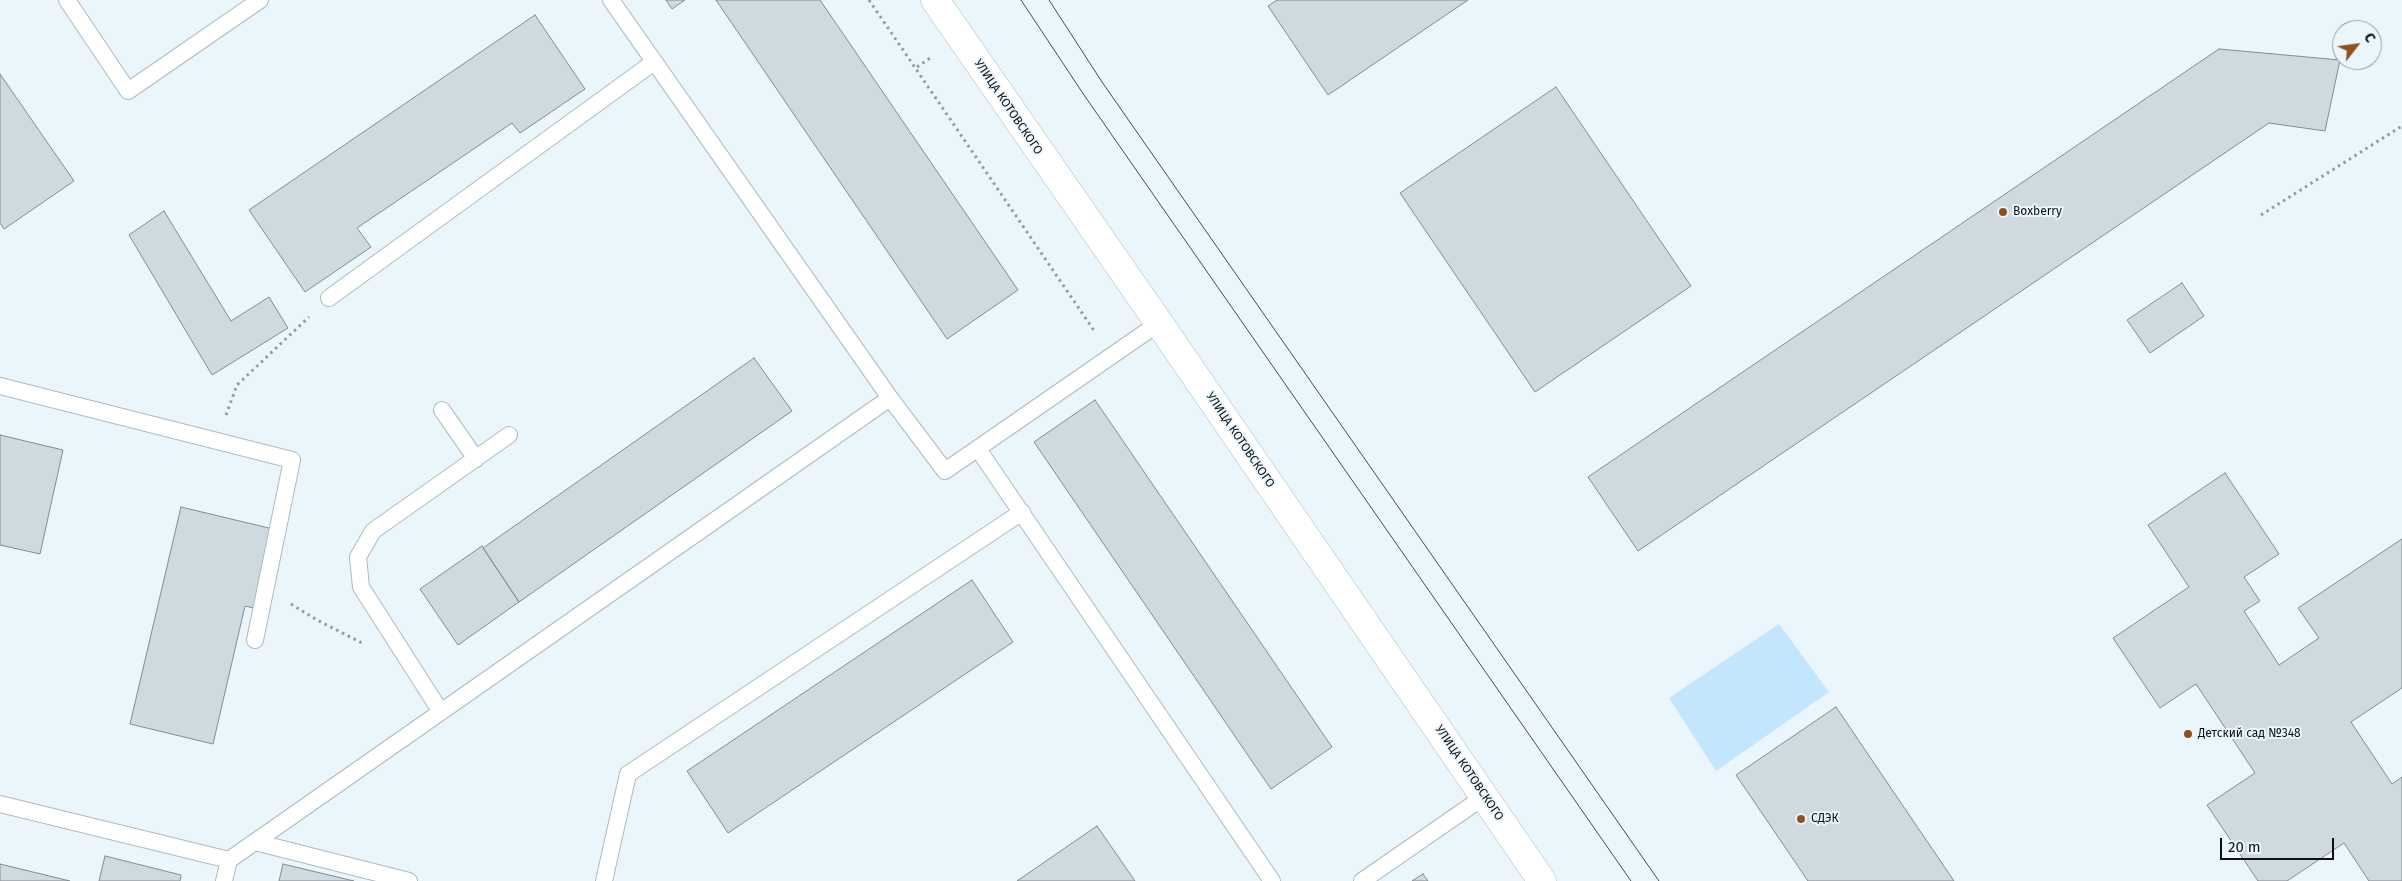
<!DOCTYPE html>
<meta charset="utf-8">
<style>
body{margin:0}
#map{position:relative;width:2402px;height:881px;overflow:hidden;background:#ebf6fc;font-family:"Fira Sans",sans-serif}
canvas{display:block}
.north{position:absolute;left:2332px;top:20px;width:50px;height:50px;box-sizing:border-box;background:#ebf6fc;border:1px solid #929a9e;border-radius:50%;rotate:60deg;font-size:14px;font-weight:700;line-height:20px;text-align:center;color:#0d1012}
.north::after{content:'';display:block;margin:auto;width:18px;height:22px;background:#92511c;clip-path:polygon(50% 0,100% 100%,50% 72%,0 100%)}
.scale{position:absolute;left:2220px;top:838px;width:114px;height:22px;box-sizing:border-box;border:2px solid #0d1012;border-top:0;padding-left:6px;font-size:15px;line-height:18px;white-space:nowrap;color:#0d1012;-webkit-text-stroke:4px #ebf6fc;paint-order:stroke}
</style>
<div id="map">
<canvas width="2402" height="881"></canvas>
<div class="north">С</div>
<div class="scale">20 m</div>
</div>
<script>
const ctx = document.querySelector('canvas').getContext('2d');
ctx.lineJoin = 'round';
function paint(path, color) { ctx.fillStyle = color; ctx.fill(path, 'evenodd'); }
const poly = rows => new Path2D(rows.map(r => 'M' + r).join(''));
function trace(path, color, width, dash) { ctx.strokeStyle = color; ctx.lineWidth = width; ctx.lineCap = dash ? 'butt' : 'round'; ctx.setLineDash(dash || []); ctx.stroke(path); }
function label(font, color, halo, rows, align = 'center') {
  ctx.font = font + ' "Fira Sans",sans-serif'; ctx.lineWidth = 4; ctx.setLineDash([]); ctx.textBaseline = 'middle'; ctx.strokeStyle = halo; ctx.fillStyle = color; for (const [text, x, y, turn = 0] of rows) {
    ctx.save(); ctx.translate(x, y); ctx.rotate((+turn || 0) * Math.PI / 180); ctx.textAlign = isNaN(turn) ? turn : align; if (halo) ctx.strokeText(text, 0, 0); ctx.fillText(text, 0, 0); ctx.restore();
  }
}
paint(poly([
 [1779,624,1829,692,1716,771,1669,698]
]), '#c2e6fd');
const building = poly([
 [666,0,685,0,672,9,666,0],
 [716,0,820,0,1018,290,947,339,716,0],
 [1277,0,1468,0,1328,95,1268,6,1277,0],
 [535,15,585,89,520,133,512,123,357,228,371,247,305,292,249,210,535,15],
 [2219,49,2340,60,2325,131,2269,123,1638,551,1588,477,2219,49],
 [0,74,74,181,4,229,0,223,0,74],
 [1556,87,1691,286,1535,392,1400,193,1556,87],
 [164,211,231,321,269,297,288,328,212,375,129,235,164,211],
 [2182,283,2204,316,2150,353,2127,320,2182,283],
 [754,358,792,411,519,602,483,548,754,358],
 [1095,400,1332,747,1271,789,1034,442,1095,400],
 [0,435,63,450,40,554,0,545,0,435],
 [2225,473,2279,554,2244,577,2260,601,2244,611,2279,665,2319,638,2298,608,2402,539,2402,688,2351,722,2392,784,2402,777,2402,881,2369,881,2344,843,2287,881,2258,881,2207,805,2255,773,2196,684,2160,708,2113,638,2189,587,2148,525,2225,473],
 [181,507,273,529,254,608,245,606,213,744,130,724,181,507],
 [482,546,519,602,458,645,420,589,482,546],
 [972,580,1013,642,728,833,687,771,972,580],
 [1836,707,1954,881,1808,881,1736,775,1836,707],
 [1097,826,1135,881,1017,881,1097,826],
 [105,856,181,875,180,881,99,881,105,856],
 [0,864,70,881,0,881,0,864],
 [283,864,354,881,279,881,283,864],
 [1423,874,1428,881,1412,881,1423,874]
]);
paint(building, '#cfd9e0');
trace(building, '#828b91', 1);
const lane = poly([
 [67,0,128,91,260,0],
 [611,0,890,398,945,471,1159,323],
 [329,298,654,62],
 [0,386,292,460,255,640],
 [442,410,476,459],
 [978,449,1272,881],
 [441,712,361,587,358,557,373,531,509,435],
 [0,804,229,860],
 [255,842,409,881],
 [224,881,229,860,890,398],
 [604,881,628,774,1022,512],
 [1362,881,1485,796]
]);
const secondary = poly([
 [935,0,1159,323,1542,881]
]);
trace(lane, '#afb9bf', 18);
trace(secondary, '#afb9bf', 29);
trace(poly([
 [869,0,1095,332],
 [917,67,933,56],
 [2261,215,2402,126],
 [226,415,237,385,309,317],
 [291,604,317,620,362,643]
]), '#939b9f', 3, [2.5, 4]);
trace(lane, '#fff', 16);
trace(secondary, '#fff', 28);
trace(poly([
 [1021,0,1084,95,1631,881],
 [1049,0,1102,82,1659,881]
]), '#464b4e', 1);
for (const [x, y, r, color] of [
 [2003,212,5,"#92511c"],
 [2188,734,5,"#92511c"],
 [1801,819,5,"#92511c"]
]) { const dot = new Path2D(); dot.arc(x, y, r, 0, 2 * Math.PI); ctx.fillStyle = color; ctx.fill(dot); trace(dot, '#ebf6fc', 2); }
label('12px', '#0d1012', '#ebf6fc', [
 ["УЛИЦА КОТОВСКОГО",1008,107,56],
 ["УЛИЦА КОТОВСКОГО",1240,440,56],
 ["УЛИЦА КОТОВСКОГО",1469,773,56]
]);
label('12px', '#0d1012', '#ebf6fc', [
 ["Boxberry",2013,212],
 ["Детский сад №348",2198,734],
 ["СДЭК",1811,819]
], 'left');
</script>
